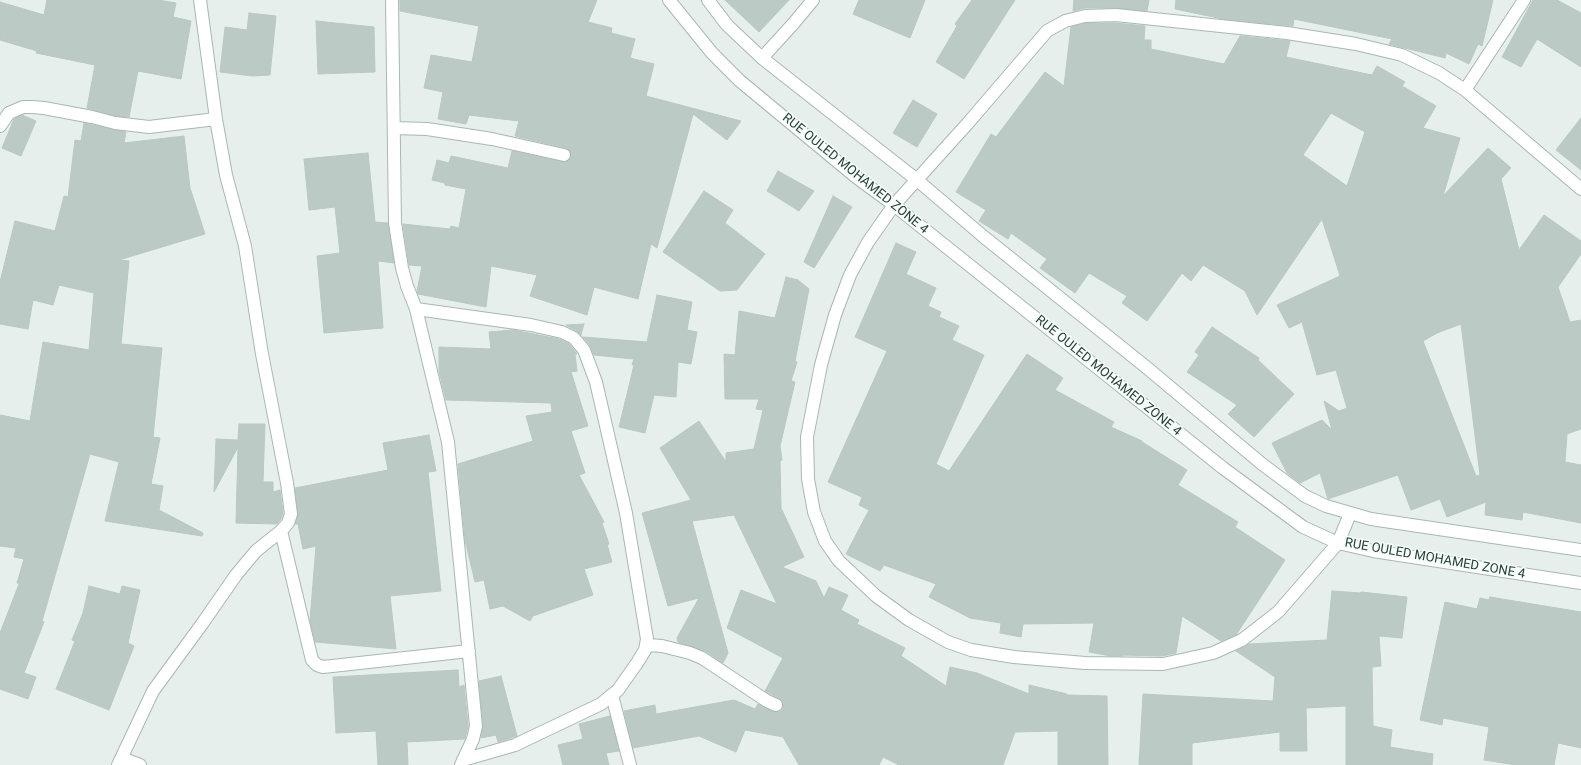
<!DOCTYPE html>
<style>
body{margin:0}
canvas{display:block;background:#e6efeb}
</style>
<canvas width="1581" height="765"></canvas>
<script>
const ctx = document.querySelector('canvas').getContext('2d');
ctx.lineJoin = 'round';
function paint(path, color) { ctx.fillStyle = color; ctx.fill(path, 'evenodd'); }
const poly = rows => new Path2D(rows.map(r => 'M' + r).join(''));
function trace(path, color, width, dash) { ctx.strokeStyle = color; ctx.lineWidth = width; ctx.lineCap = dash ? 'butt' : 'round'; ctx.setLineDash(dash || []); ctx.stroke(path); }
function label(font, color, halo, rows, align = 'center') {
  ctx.font = font + ' Roboto,sans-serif'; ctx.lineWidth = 3.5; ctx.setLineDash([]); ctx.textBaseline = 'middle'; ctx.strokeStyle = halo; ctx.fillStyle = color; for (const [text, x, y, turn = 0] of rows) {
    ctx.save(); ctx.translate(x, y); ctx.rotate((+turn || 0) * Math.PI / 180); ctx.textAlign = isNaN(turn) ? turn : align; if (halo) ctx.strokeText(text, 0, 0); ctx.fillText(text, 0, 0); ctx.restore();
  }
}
const building = poly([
 [47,0,158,0,176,3,173,17,191,21,181,79,138,71,129,117,116,116,87,108,95,65,36,53,37,51,0,40,0,2,44,15,47,0],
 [400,0,597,0,588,22,612,28,611,33,635,39,630,58,654,64,646,96,741,121,727,140,693,114,657,248,651,244,638,299,594,287,587,315,530,296,537,275,491,266,486,307,418,294,417,291,422,266,409,265,403,224,450,229,451,226,459,228,466,189,445,185,445,183,432,180,437,160,449,163,451,156,508,168,512,151,563,162,569,160,571,153,566,148,515,136,519,121,469,115,466,124,438,119,443,92,424,88,431,55,472,62,479,26,400,11,400,0],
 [725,0,789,0,759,32,725,0],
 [859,0,925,0,910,38,853,14,859,0],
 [972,0,1015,0,964,79,936,62,957,26,955,24,972,0],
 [1074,0,1149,0,1147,11,1116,8,1085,8,1073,11,1074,0],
 [1176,0,1493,0,1482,46,1478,44,1469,64,1446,53,1445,58,1389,44,1392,39,1294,19,1293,26,1223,19,1175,9,1176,0],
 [1533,0,1557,0,1581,13,1581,67,1537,39,1521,67,1502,57,1533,0],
 [249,13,276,16,270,75,252,76,220,72,225,27,247,30,249,13],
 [316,21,374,27,375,72,318,74,316,21],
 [1086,23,1116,23,1145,26,1144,40,1151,40,1151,49,1224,64,1240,36,1290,41,1286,57,1372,75,1377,66,1405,82,1402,86,1436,106,1423,128,1460,138,1443,196,1488,148,1511,168,1501,179,1519,250,1544,215,1581,241,1581,254,1558,287,1570,322,1581,320,1581,429,1567,434,1565,462,1581,465,1581,523,1523,512,1522,520,1485,515,1486,502,1447,517,1440,499,1411,510,1398,475,1328,499,1320,473,1300,483,1287,473,1272,443,1322,420,1332,430,1324,401,1339,411,1347,408,1336,370,1317,375,1302,322,1289,328,1277,305,1340,276,1322,219,1257,315,1245,291,1203,265,1191,281,1182,273,1147,321,1122,303,1127,296,1089,273,1075,293,1040,268,1047,259,1011,233,1008,239,979,221,986,210,956,192,991,134,996,137,1045,72,1064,86,1071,27,1086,23],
 [1331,113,1365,132,1347,186,1303,155,1331,113],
 [1461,324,1480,475,1476,476,1423,341,1437,333,1461,324],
 [913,100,937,114,917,147,893,133,913,100],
 [22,115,36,121,21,156,2,148,14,119,22,115],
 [1581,118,1581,170,1556,150,1581,118],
 [84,123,126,132,124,143,184,136,190,188,205,234,119,260,129,261,121,344,162,348,153,437,160,438,151,484,163,486,159,510,203,533,202,536,105,521,119,462,90,454,42,621,44,622,24,673,36,677,28,699,0,689,0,633,19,584,17,583,24,559,14,557,16,548,0,546,0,415,30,421,43,342,89,350,94,293,59,285,53,305,33,300,28,329,0,324,0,282,15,221,55,231,64,196,68,197,75,140,81,141,84,123],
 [368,153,375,222,388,223,394,263,378,261,383,328,324,333,317,256,340,253,335,207,309,210,304,159,368,153],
 [778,171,814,191,799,211,767,191,778,171],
 [704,191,733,210,725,223,765,254,737,290,720,291,663,252,704,191],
 [833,196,852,207,814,268,804,262,833,196],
 [896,243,916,252,906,274,936,288,928,306,941,312,939,317,959,326,952,340,984,355,936,464,949,471,1027,354,1063,378,1055,390,1114,422,1111,427,1142,441,1142,442,1187,470,1178,485,1238,522,1235,527,1285,560,1236,635,1221,641,1182,616,1176,653,1162,656,1123,655,1123,656,1111,656,1089,652,1094,623,1023,624,1021,637,1000,633,1001,623,970,618,929,597,936,584,884,565,880,571,846,554,869,510,859,505,862,497,828,482,887,351,855,337,896,243],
 [786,277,798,280,809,289,795,361,797,362,791,381,795,382,780,446,782,460,780,461,781,508,804,557,782,567,816,581,824,598,829,587,848,595,841,610,859,620,857,624,905,648,901,656,946,686,950,667,977,673,1029,694,1029,685,1067,694,1067,695,1107,696,1108,765,1058,765,1058,731,1015,732,1003,765,899,765,883,757,879,765,799,765,783,737,745,730,736,752,699,736,633,748,624,711,655,705,656,714,734,700,755,709,758,704,776,712,781,711,783,708,782,700,765,691,783,658,727,628,741,590,777,604,734,515,692,521,728,653,723,663,705,651,678,642,677,638,699,598,668,606,642,513,691,500,660,448,699,421,726,462,726,453,754,449,763,410,756,409,759,399,725,399,724,354,735,355,739,311,775,318,786,277],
 [657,295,692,302,687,330,697,332,691,364,678,362,676,397,654,395,645,433,619,427,634,365,632,365,634,359,594,355,590,345,583,337,647,342,657,295],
 [584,324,581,335,577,331,566,325,584,324],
 [1212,327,1259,358,1258,360,1294,394,1254,437,1228,414,1237,405,1187,372,1199,355,1195,352,1212,327],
 [513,330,559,339,569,344,577,354,575,354,577,371,571,372,588,426,571,431,585,473,579,475,604,522,602,523,609,544,607,544,612,562,584,569,593,595,533,616,530,621,503,606,490,609,484,580,475,582,465,540,458,464,533,441,526,416,552,412,551,403,446,400,439,371,439,347,491,349,489,332,513,330],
 [239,424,265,424,263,482,273,482,273,492,280,490,283,513,281,519,277,524,236,523,238,447,214,492,216,439,238,440,239,424],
 [429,435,436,471,428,472,441,591,390,596,396,649,315,642,310,620,316,546,303,549,298,524,295,524,298,513,295,488,388,470,383,443,429,435],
 [89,586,120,594,122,586,140,590,128,643,134,646,109,710,56,689,75,641,72,640,83,613,89,586],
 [1332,591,1361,593,1361,592,1407,597,1402,638,1379,636,1381,666,1372,667,1373,726,1392,730,1390,747,1433,754,1432,765,1346,765,1346,706,1306,708,1307,751,1280,751,1280,732,1192,743,1192,765,1139,765,1143,694,1273,701,1275,677,1236,651,1249,644,1327,640,1332,591],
 [1490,597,1581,612,1581,748,1558,743,1554,765,1516,765,1484,760,1489,727,1443,718,1442,725,1420,720,1445,602,1477,609,1480,598,1489,600,1490,597],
 [458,670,459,687,464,685,468,726,465,739,407,742,408,765,378,765,376,731,336,733,333,677,458,670],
 [501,676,517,736,498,742,496,735,481,738,483,726,479,681,501,676],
 [610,716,619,751,606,753,609,765,563,765,558,745,583,739,579,724,610,716]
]);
paint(building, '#bbcac4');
trace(building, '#b8c9c2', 1);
const minor = poly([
 [392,0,395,223,402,268,407,286,416,309,448,442,476,726,473,739,461,765],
 [762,58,793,24,813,0],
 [1465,90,1524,0],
 [0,126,9,113,23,107,32,107,44,108,92,117,115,123,149,127,216,119],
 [394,128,427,129,492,139,564,155],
 [416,309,531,325,562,332,574,338,584,350,596,382,626,513,647,639,645,650,637,663,618,690,601,704,515,745,463,760],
 [1350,514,1338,543,1278,612,1242,640,1213,653,1163,664,1085,663,1014,657,971,650,948,642,909,620,876,596,839,561,825,541,814,512,808,479,807,437,821,365,835,315,850,275,868,242,894,205,968,123,1047,31,1065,21,1085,16,1116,15,1287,33,1356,44,1402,55,1439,73,1465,90,1581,189],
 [281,531,312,660,317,665,323,667,469,651],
 [647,645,662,646,690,653,702,658,767,701,776,705],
 [612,695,630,765],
 [122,758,140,765],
 [118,765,153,691,202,624,236,575,256,551,281,531,288,523,291,514,287,483,262,354,245,246,226,175,216,119,200,0]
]);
const tertiary = poly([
 [669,0,712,53,740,81,856,177,894,205,1223,468,1303,527,1338,543,1373,551,1581,583],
 [708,0,727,25,762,58,917,180,984,237,1146,367,1262,464,1305,496,1326,506,1371,519,1581,550]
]);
trace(minor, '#a8b8b2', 14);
trace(tertiary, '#a8b8b2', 14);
trace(minor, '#fff', 12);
trace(tertiary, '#fff', 12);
label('13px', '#24423a', '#f7fbf9', [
 ["RUE OULED MOHAMED ZONE 4",855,174,39],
 ["RUE OULED MOHAMED ZONE 4",1108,376,39],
 ["RUE OULED MOHAMED ZONE 4",1435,559,10]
]);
</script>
